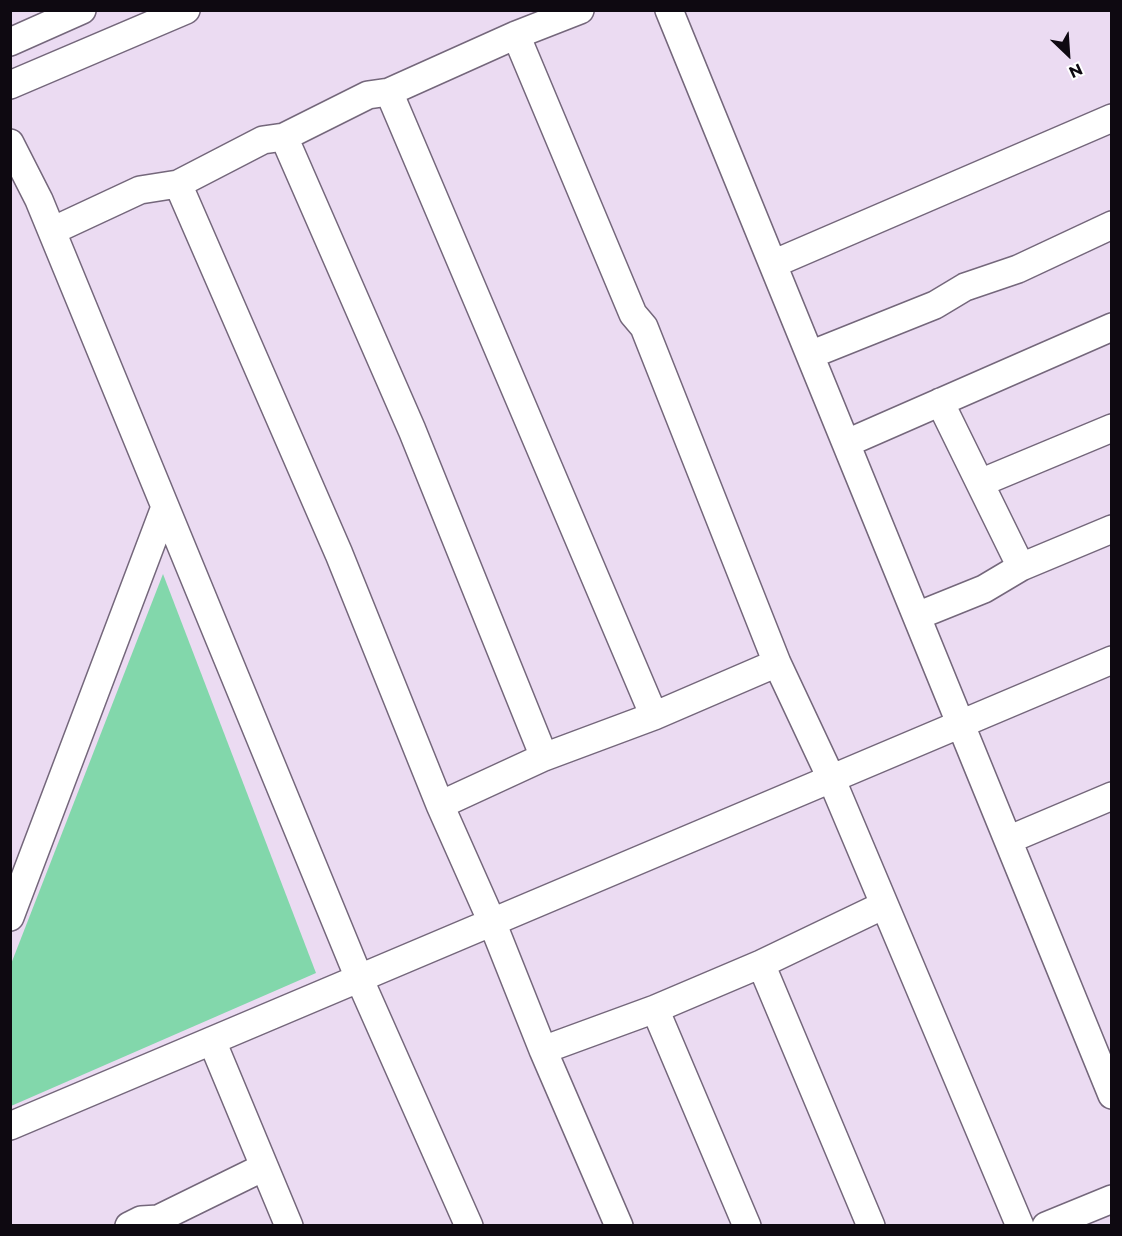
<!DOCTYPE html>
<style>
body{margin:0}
#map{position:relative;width:1122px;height:1236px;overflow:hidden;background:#ebdbf2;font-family:Montserrat,sans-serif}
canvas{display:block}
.frame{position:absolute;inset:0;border:12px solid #0e0911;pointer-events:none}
.north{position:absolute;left:1038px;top:24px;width:60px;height:60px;-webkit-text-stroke:4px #fff;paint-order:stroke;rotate:155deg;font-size:16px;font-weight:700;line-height:24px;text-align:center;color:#0e0911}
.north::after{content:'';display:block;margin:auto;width:21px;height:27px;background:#0e0911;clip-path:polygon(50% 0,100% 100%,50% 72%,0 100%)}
</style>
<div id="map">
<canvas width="1122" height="1236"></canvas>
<div class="frame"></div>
<div class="north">N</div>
</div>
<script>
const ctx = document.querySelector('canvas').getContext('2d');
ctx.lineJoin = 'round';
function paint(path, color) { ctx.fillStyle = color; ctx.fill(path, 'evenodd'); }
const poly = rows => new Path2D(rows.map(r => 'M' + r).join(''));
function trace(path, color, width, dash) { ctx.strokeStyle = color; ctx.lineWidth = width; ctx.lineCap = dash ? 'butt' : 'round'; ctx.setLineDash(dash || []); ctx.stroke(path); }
paint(poly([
 [163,574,316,973,11,1106,11,964]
]), '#82d7ab');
const street = poly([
 [580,10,516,35,389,92,654,716],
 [669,10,1112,1095],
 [516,35,633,314,644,327,777,663,831,778,1020,1226],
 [10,42,82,10],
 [10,85,186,10],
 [284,137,412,430,544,757],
 [10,143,39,200,359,978,469,1226],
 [178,184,339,554,440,805,492,922,543,1050,619,1226],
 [52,231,140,190,178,184,263,140,284,137,368,95,389,92],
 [773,264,1112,118],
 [810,355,935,305,965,287,1018,269,1112,225],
 [940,402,1021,567],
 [847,443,1112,327],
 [980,483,1112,428],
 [917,616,984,589,1021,567,1112,529],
 [440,805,544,757,654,716,777,663],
 [1008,840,1112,796],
 [10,917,165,507],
 [761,964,871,1226],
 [655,1009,747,1226],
 [212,1041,289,1226],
 [543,1050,655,1009,761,964,884,905],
 [10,1126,1112,660],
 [129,1226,141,1220,158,1219,264,1167],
 [1046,1226,1112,1199]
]);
trace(street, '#74677b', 30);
trace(street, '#fff', 27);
</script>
